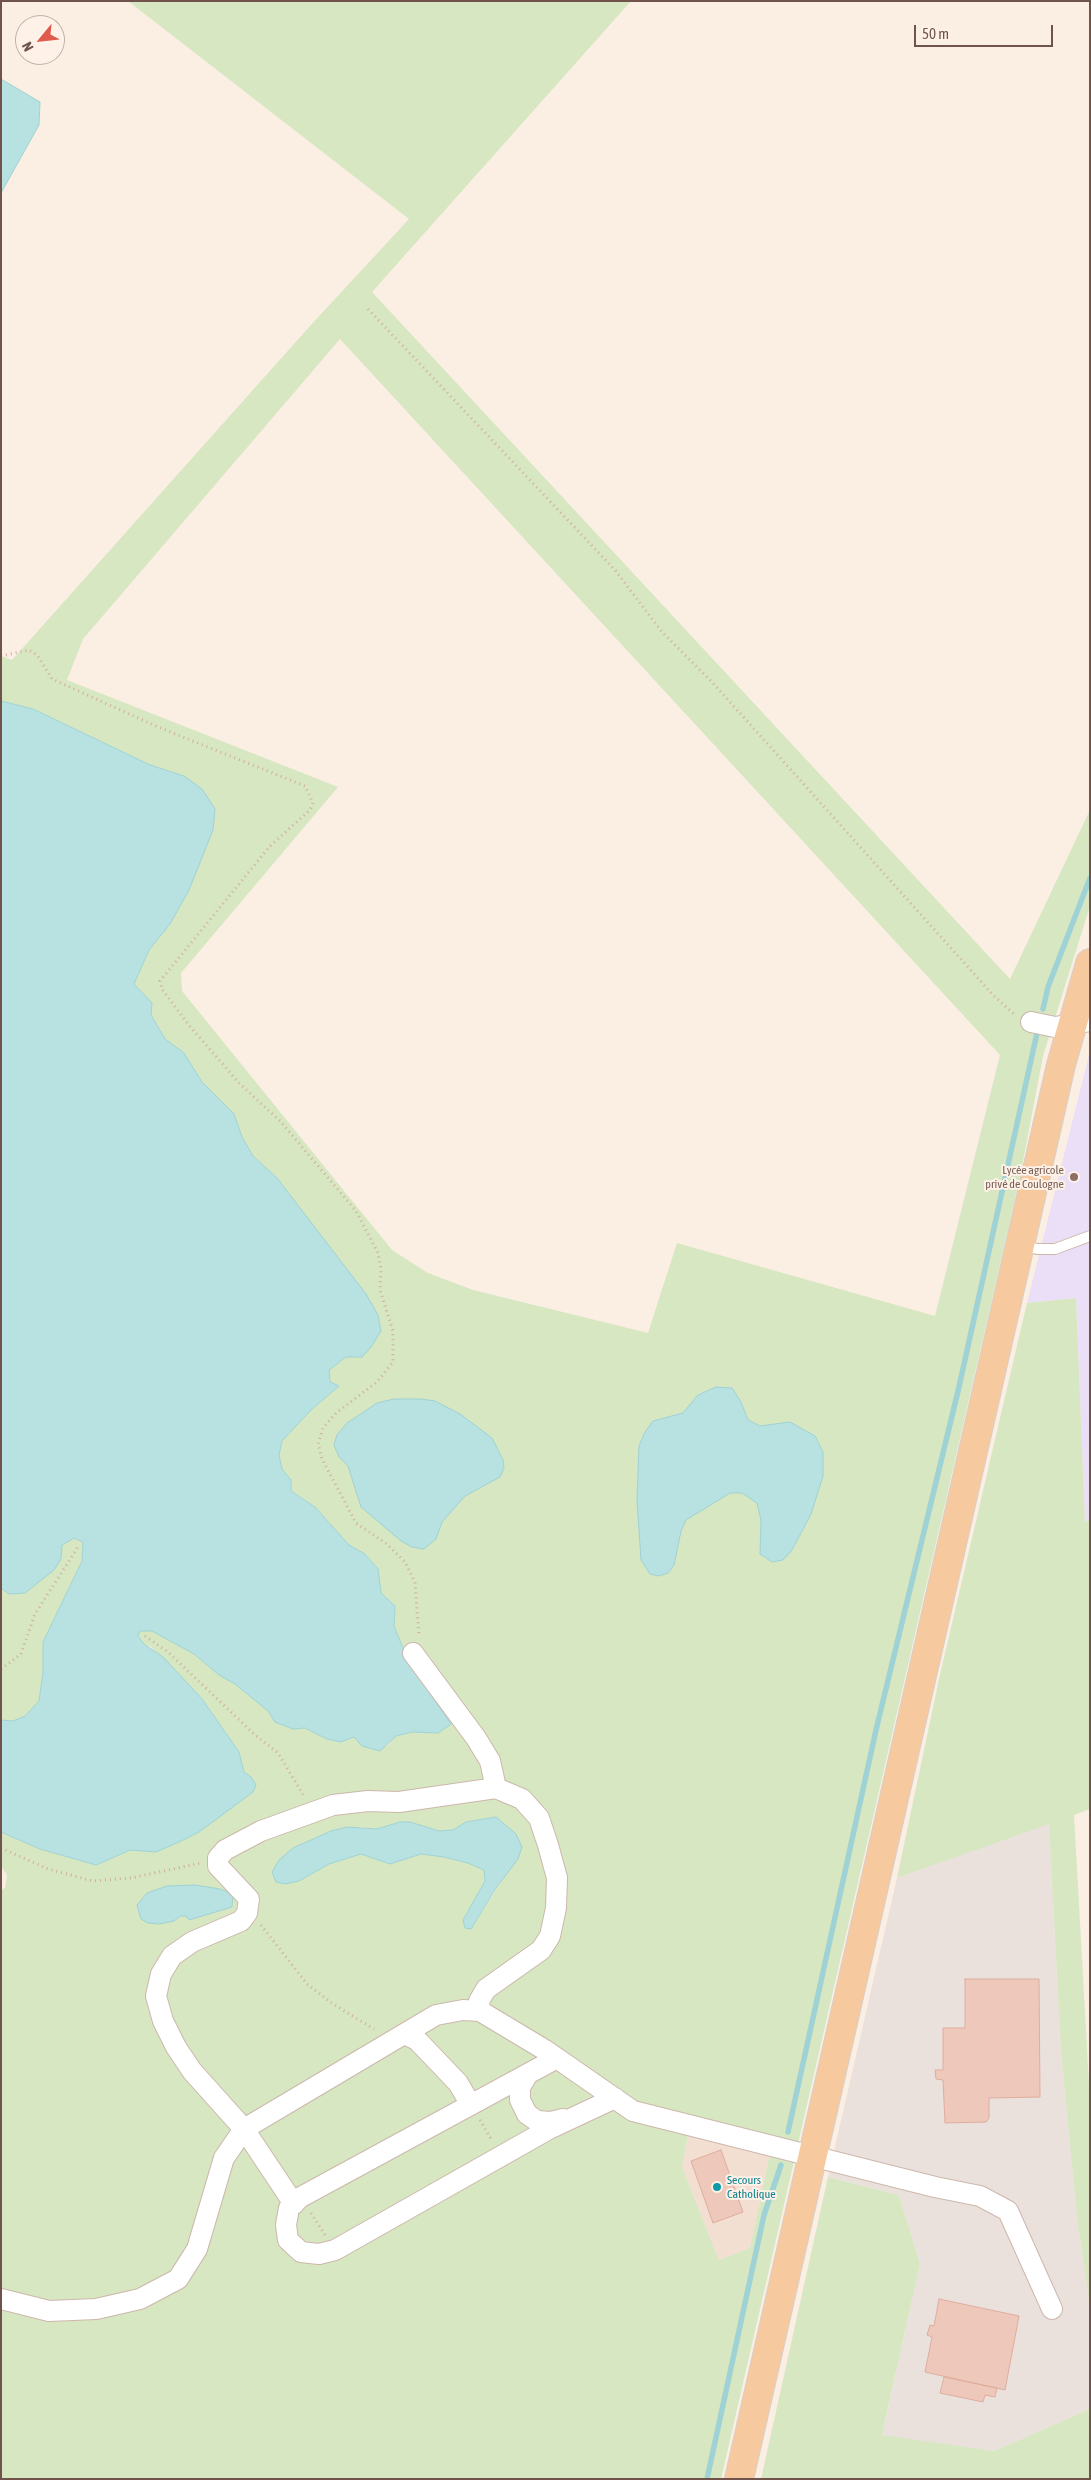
<!DOCTYPE html>
<meta charset="utf-8">
<style>
body{margin:0}
#map{position:relative;width:1091px;height:2480px;overflow:hidden;background:#fbeee2;font-family:"Asap Condensed",sans-serif}
canvas{display:block}
.frame{position:absolute;inset:0;border:2px solid #70534a;pointer-events:none}
.north{position:absolute;left:15px;top:15px;width:50px;height:50px;box-sizing:border-box;background:#fef2e8;border:1px solid #c5b2a9;border-radius:50%;rotate:242deg;font-size:14px;font-weight:700;line-height:20px;text-align:center;color:#70534a}
.north::after{content:'';display:block;margin:auto;width:18px;height:22px;background:#de5b4e;clip-path:polygon(50% 0,100% 100%,50% 72%,0 100%)}
.scale{position:absolute;left:914px;top:25px;width:139px;height:22px;box-sizing:border-box;border:2px solid #70534a;border-top:0;padding-left:6px;font-size:15px;line-height:18px;white-space:nowrap;color:#70534a;-webkit-text-stroke:4px #fef2e8;paint-order:stroke}
</style>
<div id="map">
<canvas width="1091" height="2480"></canvas>
<div class="frame"></div>
<div class="north">N</div>
<div class="scale">50 m</div>
</div>
<script>
const ctx = document.querySelector('canvas').getContext('2d');
ctx.lineJoin = 'round';
function paint(path, color) { ctx.fillStyle = color; ctx.fill(path, 'evenodd'); }
const poly = rows => new Path2D(rows.map(r => 'M' + r).join(''));
function trace(path, color, width, dash) { ctx.strokeStyle = color; ctx.lineWidth = width; ctx.lineCap = dash ? 'butt' : 'round'; ctx.setLineDash(dash || []); ctx.stroke(path); }
function label(font, color, halo, rows, align = 'center') {
  ctx.font = font + ' "Asap Condensed",sans-serif'; ctx.lineWidth = 4; ctx.setLineDash([]); ctx.textBaseline = 'middle'; ctx.strokeStyle = halo; ctx.fillStyle = color; for (const [text, x, y, turn = 0] of rows) {
    ctx.save(); ctx.translate(x, y); ctx.rotate((+turn || 0) * Math.PI / 180); ctx.textAlign = isNaN(turn) ? turn : align; if (halo) ctx.strokeText(text, 0, 0); ctx.fillText(text, 0, 0); ctx.restore();
  }
}
paint(poly([
 [688,2135,770,2153,750,2248,719,2260,682,2167]
]), '#f2dfd1');
paint(poly([
 [1049,1823,1061,2052,1077,2218,1090,2307,1090,2409,994,2451,882,2436,920,2264,899,2195,828,2177,897,1878]
]), '#eae1dd');
paint(poly([
 [1090,1051,1090,1520,1085,1522,1076,1298,1027,1303]
]), '#ebdff7');
paint(poly([
 [128,1,631,1,372,292,1010,979,1090,810,1090,906,1043,1056,1020,1177,721,2479,1,2479,1,1890,5,1888,7,1875,1,1866,1,1832,40,1849,96,1865,130,1850,156,1852,199,1832,251,1777,244,1772,239,1752,202,1699,151,1647,144,1644,138,1636,140,1631,152,1630,194,1654,219,1675,235,1684,268,1711,276,1722,293,1729,305,1728,327,1739,341,1742,354,1737,387,1746,396,1736,412,1732,438,1733,422,1683,409,1664,394,1626,395,1606,381,1593,378,1569,365,1554,349,1545,315,1507,291,1491,291,1480,282,1469,279,1455,282,1441,311,1410,339,1386,330,1382,329,1370,346,1357,362,1357,309,1223,277,1178,253,1156,242,1137,234,1114,202,1082,184,1053,165,1039,151,1015,152,1003,134,984,149,950,170,924,184,776,150,765,33,709,1,701,1,656,12,660,310,326,409,219],
 [340,339,1000,1055,935,1316,677,1243,648,1333,473,1290,428,1273,392,1250,182,991,181,973,338,787,67,680,83,639],
 [496,1817,506,1874,471,1929,463,1920,485,1881,484,1870,468,1863,444,1857,421,1854,390,1864,361,1854,329,1864,299,1881,313,1840,331,1831,362,1827,377,1829,400,1822,410,1822,439,1831,453,1830,466,1822],
 [688,2135,770,2153,750,2248,719,2260,682,2167],
 [1076,1298,1085,1522,1090,1520,1090,1809,1074,1815,1090,2102,1090,2307,1077,2218,1061,2052,1049,1824,897,1878,939,1679,1027,1303],
 [74,1538,83,1542,82,1561,43,1642,43,1672,39,1701,25,1716,13,1721,1,1720,1,1588,9,1594,25,1593,61,1559,61,1545],
 [828,2177,899,2195,920,2264,882,2435,994,2451,1090,2409,1090,2479,761,2479]
]), '#d6e7c2');
const water = poly([
 [1,79,40,102,39,125,1,193,1,79],
 [1,701,33,709,150,765,184,776,202,789,215,809,213,830,189,890,170,924,149,950,134,984,152,1003,151,1015,165,1039,184,1053,202,1082,234,1114,242,1137,253,1156,277,1178,366,1294,378,1315,381,1331,371,1347,362,1357,346,1357,329,1370,330,1382,339,1386,311,1410,282,1441,279,1455,282,1469,291,1480,291,1491,315,1507,349,1545,365,1554,378,1569,381,1593,395,1606,394,1626,409,1663,451,1724,438,1733,412,1732,396,1736,380,1751,362,1746,354,1737,341,1742,327,1739,305,1728,293,1729,275,1722,268,1711,235,1684,219,1675,194,1654,152,1631,140,1631,138,1636,144,1644,163,1657,202,1699,239,1752,244,1772,251,1777,256,1785,253,1792,199,1832,179,1842,156,1852,130,1850,96,1865,40,1849,1,1832,1,1720,13,1721,25,1716,39,1701,43,1672,43,1642,82,1561,83,1542,74,1538,62,1545,61,1559,54,1570,25,1593,9,1594,1,1588,1,701],
 [716,1387,732,1388,741,1402,748,1420,760,1426,790,1422,815,1436,823,1452,823,1476,811,1514,792,1550,783,1560,772,1562,760,1554,761,1520,757,1503,742,1493,730,1493,686,1520,681,1531,674,1565,668,1573,659,1576,650,1574,641,1560,637,1500,639,1446,645,1432,653,1421,683,1413,698,1395,716,1387],
 [394,1399,421,1399,435,1401,460,1414,492,1438,503,1460,504,1468,500,1477,465,1496,442,1522,436,1539,424,1549,412,1547,401,1541,361,1507,348,1466,339,1457,334,1445,337,1435,347,1423,377,1403,394,1399],
 [496,1817,516,1834,522,1847,518,1859,496,1888,471,1929,465,1928,463,1920,485,1881,484,1870,468,1863,444,1857,421,1854,390,1864,361,1854,329,1864,299,1881,285,1884,276,1882,272,1872,279,1860,293,1848,331,1831,347,1827,377,1829,400,1822,410,1822,439,1831,453,1830,466,1822,496,1817],
 [195,1885,220,1889,233,1894,232,1907,189,1920,186,1916,180,1916,174,1921,159,1924,148,1923,141,1919,137,1905,147,1893,167,1886,195,1885]
]);
paint(water, '#b8e2e2');
trace(water, '#9fd2d4', 1);
trace(poly([
 [1043,1009,1048,987,1090,878],
 [788,2132,876,1730,959,1387,1037,1033],
 [707,2479,764,2215,781,2165]
]), '#9fd2d4', 5.5);
const building = poly([
 [965,1979,1039,1979,1040,2097,989,2098,989,2118,986,2122,945,2123,943,2080,936,2079,935,2070,943,2070,943,2028,965,2028,965,1979],
 [721,2150,743,2212,713,2223,691,2161,721,2150],
 [939,2299,1019,2316,1005,2390,925,2372,932,2337,927,2335,930,2325,934,2326,939,2299],
 [944,2377,997,2388,995,2397,985,2395,983,2402,940,2393,944,2377]
]);
paint(building, '#eec9bb');
trace(building, '#e0ad9d', 1);
const lane = poly([
 [1021,1245,1037,1249,1055,1249,1090,1236]
]);
const street = poly([
 [1031,1022,1055,1027,1090,1021],
 [413,1653,476,1738,490,1761,496,1788],
 [404,2034,417,2040,439,2063,458,2083,471,2105],
 [557,2058,301,2197,289,2208,286,2225,288,2240,301,2252,319,2254,335,2250,549,2129,615,2098],
 [528,2074,520,2087,520,2100,527,2114,537,2121,551,2122,563,2119],
 [294,2204,244,2129,192,2071,176,2047,163,2021,156,1996,161,1974,172,1956,192,1942,241,1921,247,1913,249,1899,218,1866,218,1858,225,1850,261,1831,333,1805,368,1801,399,1802,496,1788,522,1799,539,1818,548,1845,557,1878,556,1908,550,1936,541,1950,486,1989,479,2001,480,2011],
 [1,2299,49,2311,96,2309,140,2299,178,2279,197,2249,224,2158,244,2129,436,2015,463,2010,480,2011,545,2050,633,2111,935,2187,980,2196,1008,2211,1052,2309]
]);
const primary = poly([
 [739,2479,1020,1245,1061,1065,1090,963]
]);
trace(lane, '#cdb7ac', 12);
trace(street, '#cdb7ac', 22);
trace(primary, '#d7cfcc', 30);
trace(poly([
 [368,309,615,570,662,632,712,682,994,996,1014,1014],
 [1,656,29,650,37,655,52,679,158,727,305,786,313,803,310,810,270,846,160,981,162,989,188,1024,239,1083,281,1122,356,1211,378,1253,381,1269,380,1290,393,1331,393,1362,377,1382,336,1413,323,1428,318,1444,322,1459,356,1523,387,1544,405,1562,415,1582,419,1635],
 [145,1636,168,1652,254,1734,278,1753,304,1796],
 [1,1669,21,1654,35,1614,78,1547],
 [1,1848,48,1869,93,1881,131,1878,201,1863],
 [261,1925,307,1984,333,2004,374,2029],
 [480,2120,492,2141],
 [311,2213,325,2235]
]), '#d3ac9f', 3, [1, 4]);
trace(lane, '#fff', 10);
trace(street, '#fff', 20);
trace(primary, '#f6c99e', 28);
for (const [x, y, r, color] of [
 [1074,1177,5,"#8d6e63"],
 [717,2187,5,"#0f9aa8"]
]) { const dot = new Path2D(); dot.arc(x, y, r, 0, 2 * Math.PI); ctx.fillStyle = color; ctx.fill(dot); trace(dot, '#fef2e8', 2); }
label('12px', '#785e54', '#fef2e8', [
 ["Lycée agricole",1064,1170],
 ["privé de Coulogne",1064,1184]
], 'right');
label('12px', '#0d838f', '#fef2e8', [
 ["Secours",727,2180],
 ["Catholique",727,2194]
], 'left');
</script>
